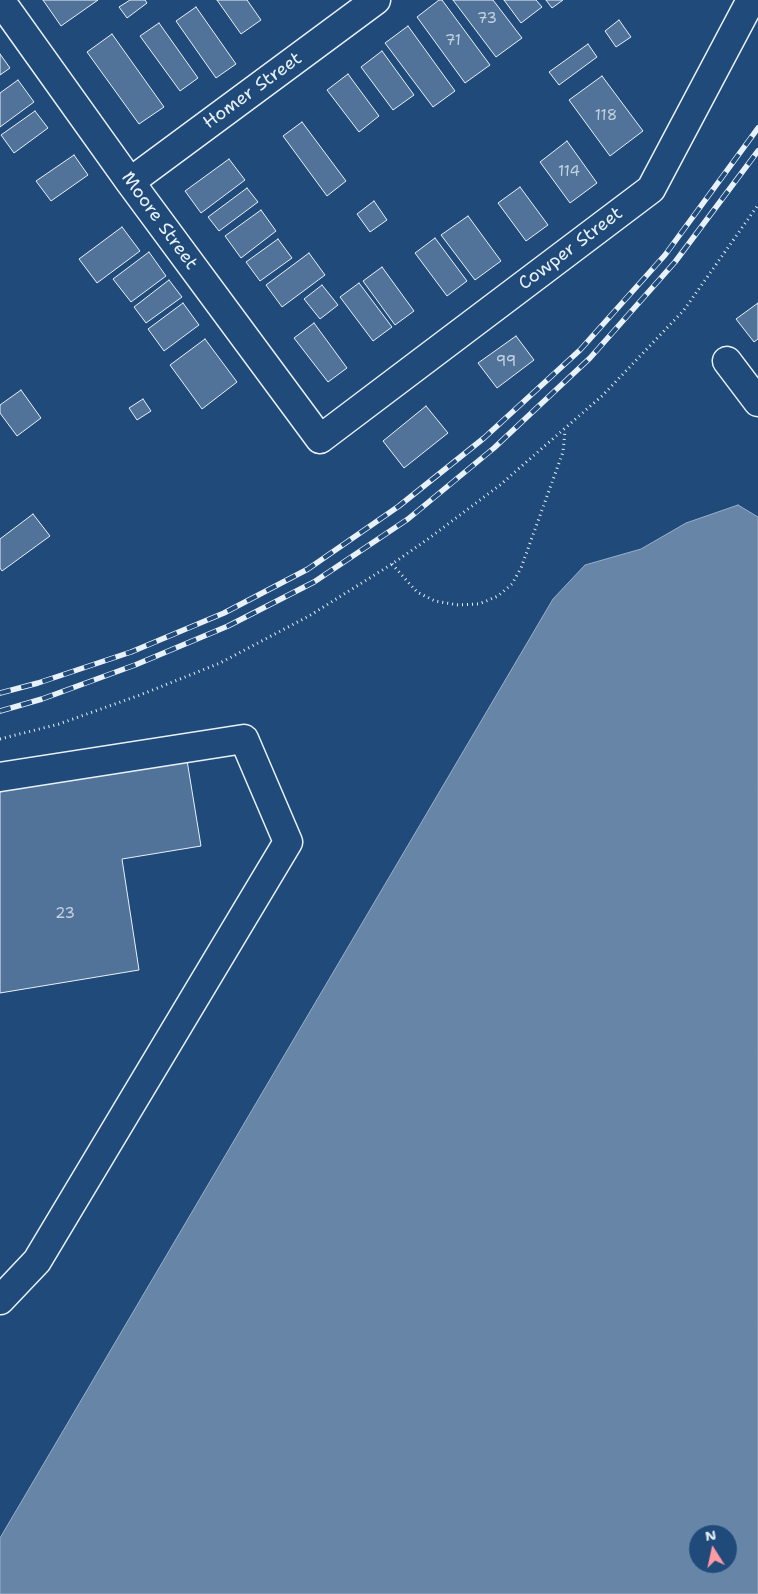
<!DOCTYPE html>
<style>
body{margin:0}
#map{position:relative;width:758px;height:1594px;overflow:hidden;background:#1f4a7a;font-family:"Shantell Sans",sans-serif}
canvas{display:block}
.north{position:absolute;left:688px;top:1524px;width:50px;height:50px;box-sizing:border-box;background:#1f4a7a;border:1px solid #6f8dac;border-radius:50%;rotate:350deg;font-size:14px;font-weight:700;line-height:20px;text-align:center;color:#e8f1f8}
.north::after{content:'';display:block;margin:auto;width:18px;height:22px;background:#ff9aa2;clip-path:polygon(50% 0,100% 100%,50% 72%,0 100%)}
</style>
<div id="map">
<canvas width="758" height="1594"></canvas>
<div class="north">N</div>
</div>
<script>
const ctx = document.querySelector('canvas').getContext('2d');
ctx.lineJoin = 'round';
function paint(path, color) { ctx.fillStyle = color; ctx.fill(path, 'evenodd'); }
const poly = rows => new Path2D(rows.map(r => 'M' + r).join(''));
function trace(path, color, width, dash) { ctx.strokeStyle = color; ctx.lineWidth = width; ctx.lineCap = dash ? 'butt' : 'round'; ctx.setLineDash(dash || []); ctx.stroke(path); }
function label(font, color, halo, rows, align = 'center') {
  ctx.font = font + ' "Shantell Sans",sans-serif'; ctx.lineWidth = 4; ctx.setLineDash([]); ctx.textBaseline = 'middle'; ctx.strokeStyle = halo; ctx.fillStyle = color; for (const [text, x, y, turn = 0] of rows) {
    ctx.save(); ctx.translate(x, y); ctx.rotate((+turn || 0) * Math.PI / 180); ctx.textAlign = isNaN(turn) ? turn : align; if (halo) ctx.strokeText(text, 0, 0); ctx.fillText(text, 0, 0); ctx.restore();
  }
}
const water = poly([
 [738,505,758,517,758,1594,0,1594,0,1538,553,599,585,565,641,549,686,523,738,505],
 [698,1534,728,1534,728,1564,698,1564,698,1534]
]);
paint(water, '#6685a7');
trace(water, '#9ab0c7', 1);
const building = poly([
 [43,0,98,0,61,26,43,0],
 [130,0,145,0,147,3,127,18,119,7,130,0],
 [217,0,247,0,261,20,241,34,217,0],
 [439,0,442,0,490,65,465,83,417,17,439,0],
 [453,0,493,0,522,38,496,57,453,0],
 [504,0,536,0,542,7,521,23,504,0],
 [546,0,563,0,552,8,546,0],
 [196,7,236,64,216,78,176,21,196,7],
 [619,20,631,37,616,47,605,31,619,20],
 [159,23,198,78,180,91,140,36,159,23],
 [408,26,455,91,433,107,385,43,408,26],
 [112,34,164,107,139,124,87,52,112,34],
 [588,44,597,57,559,85,549,72,588,44],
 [382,51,414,95,393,110,361,67,382,51],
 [0,54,10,68,0,75,0,54],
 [348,74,379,116,359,132,327,90,348,74],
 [602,76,643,131,610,156,569,100,602,76],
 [18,80,34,102,0,127,0,93,18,80],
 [35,111,48,128,14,153,1,135,35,111],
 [302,122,346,181,327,196,283,136,302,122],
 [567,141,597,183,570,203,540,162,567,141],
 [74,155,88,175,51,201,36,181,74,155],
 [229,159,245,180,201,213,185,191,229,159],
 [520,187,548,225,526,241,498,203,520,187],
 [247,188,258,202,219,231,208,217,247,188],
 [374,201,387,220,370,232,357,214,374,201],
 [261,210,276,231,241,258,225,236,261,210],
 [468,216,501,261,475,280,441,235,468,216],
 [122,227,140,251,97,283,79,259,122,227],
 [435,238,467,281,447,296,415,253,435,238],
 [278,239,292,258,260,281,246,262,278,239],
 [149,252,166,276,131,302,113,279,149,252],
 [309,253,325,275,282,307,266,285,309,253],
 [382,267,414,311,395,325,363,281,382,267],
 [169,280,182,297,146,323,134,307,169,280],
 [359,283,392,327,373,341,340,297,359,283],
 [322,285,338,305,320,319,304,299,322,285],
 [183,303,199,325,164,351,148,329,183,303],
 [758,303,758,339,754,342,736,319,758,303],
 [314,323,347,368,328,382,294,338,314,323],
 [516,336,534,360,497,388,478,363,516,336],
 [205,339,237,382,202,409,170,365,205,339],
 [21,390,41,418,17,436,0,413,0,405,21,390],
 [143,399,151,411,137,420,129,408,143,399],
 [426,406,448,433,404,468,383,441,426,406],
 [33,514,50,536,2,571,0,568,0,539,33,514],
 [186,754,201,846,122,859,139,970,0,993,0,784,186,754]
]);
paint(building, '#517399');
trace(building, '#e8f1f8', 1);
const minor = poly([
 [0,0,130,182,320,439,651,189,751,0],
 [130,182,376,0],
 [727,361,758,402],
 [0,777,244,739,288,842,37,1261,0,1300]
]);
trace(minor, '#e8f1f8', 31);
trace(poly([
 [392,564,417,592,435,601,458,605,479,604,498,596,512,584,521,568,563,452,565,431],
 [0,739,59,724,140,695,220,663,309,616,392,564,428,539,500,485,603,395,684,310,758,205]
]), '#e8f1f8', 3, [1, 4]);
trace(minor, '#1f4a7a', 28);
const rail = poly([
 [0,693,38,683,131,652,224,613,308,569,399,506,484,438,580,350,665,255,758,128],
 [0,711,42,699,135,665,228,626,314,582,408,519,494,448,590,358,675,262,758,151]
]);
trace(rail, '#e8f1f8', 5.5);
trace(rail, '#1f4a7a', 4, [11]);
label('15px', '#c2d2e0', null, [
 ["73",487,19],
 ["71",453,41],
 ["118",606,116],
 ["114",569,172],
 ["99",506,362],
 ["23",65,914]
]);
label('18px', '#e8f1f8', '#1f4a7a', [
 ["Homer Street",253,91,-36],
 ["Moore Street",159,221,54],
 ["Cowper Street",571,249,-37]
]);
</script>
